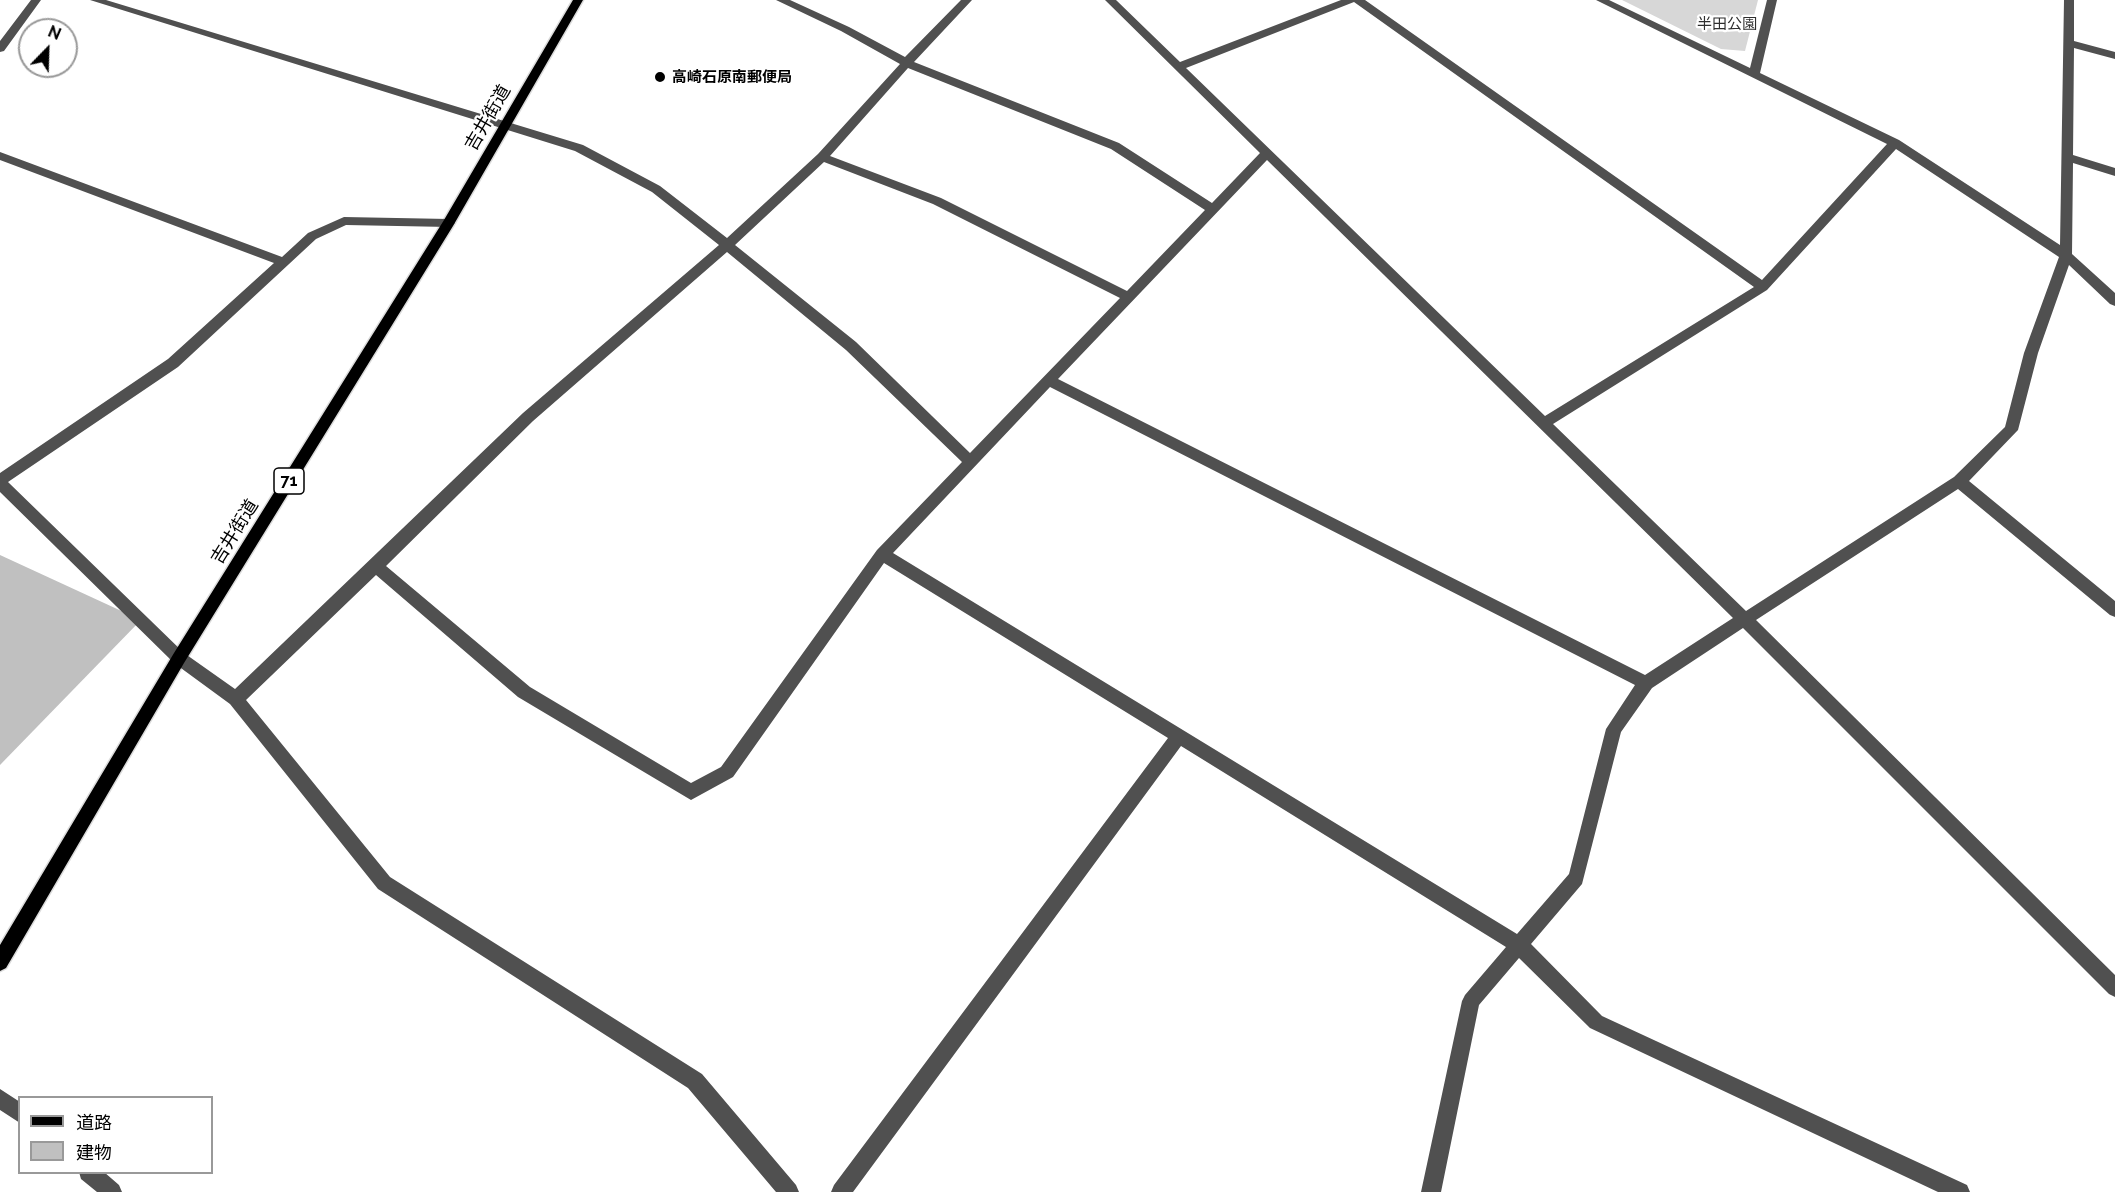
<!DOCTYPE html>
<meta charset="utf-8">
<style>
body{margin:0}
#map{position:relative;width:2115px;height:1192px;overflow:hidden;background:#fff;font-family:Raleway,"Noto Sans JP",sans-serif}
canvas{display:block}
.legend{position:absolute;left:18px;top:1096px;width:195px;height:78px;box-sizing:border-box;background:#fff;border:2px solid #999;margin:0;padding:8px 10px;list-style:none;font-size:18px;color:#000}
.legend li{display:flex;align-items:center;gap:12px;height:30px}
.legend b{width:30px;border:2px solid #999}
.north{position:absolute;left:18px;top:18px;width:60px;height:60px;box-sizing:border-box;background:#fff;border:2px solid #999;border-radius:50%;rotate:23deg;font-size:16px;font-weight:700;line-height:24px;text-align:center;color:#000}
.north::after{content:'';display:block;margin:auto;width:21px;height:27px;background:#000;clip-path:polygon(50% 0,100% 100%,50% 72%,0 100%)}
</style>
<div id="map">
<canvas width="2115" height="1192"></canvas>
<ul class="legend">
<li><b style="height:8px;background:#000"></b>道路</li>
<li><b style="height:16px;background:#c0c0c0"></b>建物</li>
</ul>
<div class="north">N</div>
</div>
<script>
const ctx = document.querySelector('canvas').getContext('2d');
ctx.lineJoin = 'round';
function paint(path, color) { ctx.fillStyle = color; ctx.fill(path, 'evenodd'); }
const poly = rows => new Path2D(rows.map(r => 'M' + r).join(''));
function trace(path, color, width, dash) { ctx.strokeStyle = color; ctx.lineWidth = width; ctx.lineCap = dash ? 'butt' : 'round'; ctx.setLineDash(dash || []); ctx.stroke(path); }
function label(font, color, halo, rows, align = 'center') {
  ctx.font = font + ' Raleway,"Noto Sans JP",sans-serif'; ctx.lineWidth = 4.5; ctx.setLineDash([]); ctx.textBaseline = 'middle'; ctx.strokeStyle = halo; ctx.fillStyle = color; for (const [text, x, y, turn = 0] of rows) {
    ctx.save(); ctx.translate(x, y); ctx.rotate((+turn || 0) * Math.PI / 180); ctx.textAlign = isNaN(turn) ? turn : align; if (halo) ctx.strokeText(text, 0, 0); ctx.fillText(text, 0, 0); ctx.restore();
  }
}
paint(poly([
 [1622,0,1758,0,1745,51,1721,49]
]), '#d7d7d7');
paint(poly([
 [0,555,141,620,0,765]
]), '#c0c0c0');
const major = poly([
 [573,0,583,0,453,226,184,663,6,968,0,971,0,945,174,653,444,220,573,0]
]);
trace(major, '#dbdbdb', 3);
paint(poly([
 [31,0,41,0,4,51,0,52,0,41,31,0],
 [90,0,106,0,583,145,660,186,727,238,818,154,900,64,841,31,776,0,790,0,849,27,905,57,961,0,972,0,914,62,1119,143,1212,203,1260,153,1105,0,1116,0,1180,62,1341,0,1365,0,1762,280,1887,144,1596,0,1609,0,1750,68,1767,0,1777,0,1760,73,1899,140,2060,245,2064,0,2074,0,2074,41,2115,52,2115,59,2074,48,2073,155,2115,168,2115,176,2073,163,2072,254,2115,293,2115,306,2110,304,2069,265,2038,353,2018,430,1969,481,2115,601,2115,617,2110,615,1958,489,1756,620,2115,975,2115,997,2109,994,1743,628,1652,688,1621,732,1582,884,1531,944,1602,1016,1967,1185,1970,1192,1938,1192,1590,1028,1519,958,1479,1005,1441,1192,1421,1192,1462,1001,1465,995,1506,947,1181,746,853,1192,831,1192,834,1185,1168,738,884,563,733,777,691,800,518,697,376,575,246,700,390,877,702,1074,796,1185,799,1192,776,1192,688,1088,378,889,230,704,174,663,0,492,0,473,168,359,274,263,0,160,0,152,282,257,308,233,344,217,449,219,455,223,449,227,346,225,316,239,178,367,8,482,184,653,235,689,523,413,719,245,652,192,575,151,90,0],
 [1354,2,1754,287,1545,416,1186,68,1354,2],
 [908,68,1111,149,1205,210,1127,291,941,198,830,156,908,68],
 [1896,149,2059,257,2024,353,2005,427,1954,477,1746,611,1553,424,1767,290,1896,149],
 [1267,160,1733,618,1645,675,1058,379,1267,160],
 [824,162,933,204,1120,298,970,453,856,342,735,245,824,162],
 [727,252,846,350,962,462,877,550,721,767,691,783,530,687,386,566,533,421,727,252],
 [1050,387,1635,685,1606,729,1569,874,1517,934,893,553,1050,387],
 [0,1089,20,1102,20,1123,0,1110,0,1089],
 [79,1172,104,1172,119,1185,122,1192,97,1192,81,1179,79,1172]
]), '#505050');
paint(major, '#000');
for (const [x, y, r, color] of [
 [660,77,6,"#000"]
]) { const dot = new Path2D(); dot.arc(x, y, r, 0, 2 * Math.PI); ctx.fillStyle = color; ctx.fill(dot); trace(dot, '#fff', 2); }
label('15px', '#2e2e2e', '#fff', [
 ["半田公園",1727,24]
]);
label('bold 15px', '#000', '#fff', [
 ["高崎石原南郵便局",672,77]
], 'left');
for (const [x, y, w] of [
 [289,481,30]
]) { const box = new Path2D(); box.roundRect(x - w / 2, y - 13, w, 26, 4.5); ctx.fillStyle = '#fff'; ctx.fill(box); trace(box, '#000', 1.5); }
label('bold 16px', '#000', null, [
 ["71",289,481]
]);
label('18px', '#000', '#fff', [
 ["吉井街道",488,118,-60],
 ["吉井街道",235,532,-58]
]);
</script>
